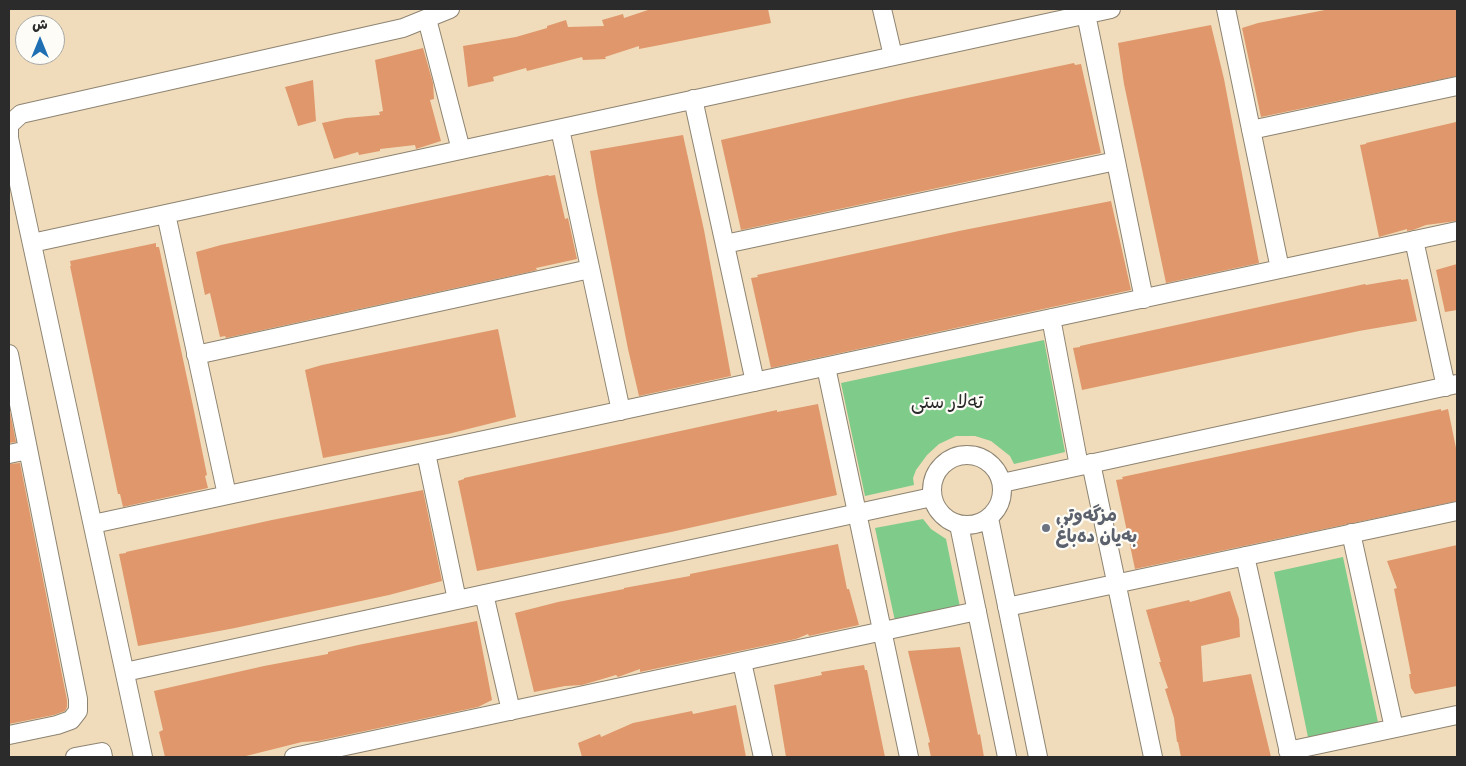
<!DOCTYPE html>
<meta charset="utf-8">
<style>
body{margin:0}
#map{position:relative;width:1466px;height:766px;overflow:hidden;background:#f0dcba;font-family:"Indie Flower","Playpen Sans Arabic",sans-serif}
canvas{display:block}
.frame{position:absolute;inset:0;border:10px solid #2b2b2b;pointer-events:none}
.north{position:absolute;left:15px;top:15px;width:50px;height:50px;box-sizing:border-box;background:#fdfcf7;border:1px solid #a9a8a5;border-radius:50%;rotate:0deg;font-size:14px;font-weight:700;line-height:20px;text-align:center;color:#2b2b2b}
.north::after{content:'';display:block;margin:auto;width:18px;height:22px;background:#1f6fb2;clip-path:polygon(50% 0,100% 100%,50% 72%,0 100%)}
</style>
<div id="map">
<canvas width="1466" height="766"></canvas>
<div class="frame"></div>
<div class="north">ش</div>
</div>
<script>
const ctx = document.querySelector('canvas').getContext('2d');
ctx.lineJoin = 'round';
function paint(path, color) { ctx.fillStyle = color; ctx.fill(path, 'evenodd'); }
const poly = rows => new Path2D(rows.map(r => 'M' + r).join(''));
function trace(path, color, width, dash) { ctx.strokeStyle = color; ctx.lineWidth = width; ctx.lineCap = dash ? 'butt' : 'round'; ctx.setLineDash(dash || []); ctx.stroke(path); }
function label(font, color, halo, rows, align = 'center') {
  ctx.font = font + ' "Indie Flower","Playpen Sans Arabic",sans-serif'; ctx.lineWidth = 4.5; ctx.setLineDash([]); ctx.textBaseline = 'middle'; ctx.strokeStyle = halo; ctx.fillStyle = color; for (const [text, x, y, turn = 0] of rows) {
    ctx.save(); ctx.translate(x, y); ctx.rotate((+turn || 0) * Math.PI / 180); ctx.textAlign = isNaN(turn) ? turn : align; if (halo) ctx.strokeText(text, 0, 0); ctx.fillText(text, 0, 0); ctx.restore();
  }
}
paint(poly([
 [1044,340,1065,452,1014,464,1010,456,991,441,975,436,956,436,939,444,927,455,916,470,913,478,914,485,865,496,841,383],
 [923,519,931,529,946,539,960,607,895,621,875,528],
 [1343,557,1379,727,1309,742,1274,572]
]), '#7ecb8a');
paint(poly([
 [651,9,768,9,771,23,660,45,639,49,639,46,605,57,606,59,583,60,582,57,527,71,526,68,493,77,494,81,468,87,463,46,516,37,547,28,547,26,566,20,568,27,604,26,602,20,623,14,624,18],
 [1330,9,1457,9,1457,76,1261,117,1242,28,1258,23],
 [1211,25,1224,79,1259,263,1166,283,1124,84,1118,43],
 [423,48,433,83,434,99,430,100,441,141,416,149,415,145,380,149,380,151,359,155,358,152,334,159,322,123,346,118,380,115,379,112,383,111,375,60],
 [1074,63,1075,65,1081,64,1101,153,741,230,721,140,907,98],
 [313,80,316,121,298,126,285,87],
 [1456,122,1457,124,1457,221,1426,225,1413,230,1407,231,1407,229,1379,237,1360,145,1366,144,1366,143],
 [683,135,704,230,731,376,639,396,628,349,597,192,590,151],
 [548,175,549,176,555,175,565,219,568,218,577,259,536,268,537,270,529,272,226,338,225,336,220,337,210,293,205,295,196,252,221,245],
 [1111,201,1131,290,771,368,751,278,758,277,757,275,959,231],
 [156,243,156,247,159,247,193,406,207,475,205,476,208,488,123,507,120,494,118,494,70,266,71,266,70,261],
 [1457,264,1457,310,1445,312,1436,270],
 [1401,279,1401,280,1408,279,1417,321,1359,331,1082,390,1073,348,1080,347,1080,346,1365,284,1366,285],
 [498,329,516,417,448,434,323,458,305,370,322,365],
 [818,404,837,495,671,532,477,571,458,481,464,479,464,478,777,410,777,412],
 [9,407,16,442,9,443],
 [1441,409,1441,411,1448,409,1457,453,1457,501,1135,569,1116,480,1123,479,1122,477,1183,464],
 [20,463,67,700,67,707,65,711,54,715,9,724,9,464],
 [423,490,442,581,389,595,235,628,138,646,119,554,126,553,126,552,272,520],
 [838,544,847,589,849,589,859,625,809,636,808,634,796,639,640,672,640,669,618,677,616,675,582,685,565,686,534,692,515,613,558,602,624,589,624,588,690,576,690,574],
 [1457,545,1457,686,1415,694,1411,688,1409,674,1411,674,1394,589,1397,588,1387,561],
 [1230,591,1239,619,1240,637,1201,646,1203,682,1251,674,1271,757,1181,757,1178,742,1177,742,1174,718,1165,689,1168,688,1159,662,1161,662,1146,610,1189,600,1190,602],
 [477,621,492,700,478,707,318,741,302,742,242,757,165,757,159,732,163,730,154,691,264,666,328,654,328,652,358,645],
 [960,647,978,735,980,734,984,757,931,757,928,743,930,742,908,651],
 [864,665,865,670,867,670,885,757,786,757,774,685,822,675,821,672],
 [736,705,746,757,582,757,578,743,600,734,601,737,633,723,692,711,693,714]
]), '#df976b');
const minor = poly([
 [882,9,893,56],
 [1226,9,1280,269],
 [1086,14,1144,299],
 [427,19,461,150],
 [693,99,755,382],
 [560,129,621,411],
 [1251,130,1457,86],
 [166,214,227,495],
 [1414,240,1446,387],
 [32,243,1111,9],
 [725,244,1116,161],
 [1051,318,1079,466],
 [9,354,78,699,78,711,71,720,57,725,9,735],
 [196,355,590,269],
 [826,367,909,757],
 [426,453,457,600],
 [9,454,28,450],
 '932 490a35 35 0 1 1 70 0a35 35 0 1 1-70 0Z',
 [1091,463,1153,757],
 [1002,483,1457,384],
 [989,518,1038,757],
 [93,524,1457,231],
 [959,525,1007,757],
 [1351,533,1394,728],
 [1245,556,1290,757],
 [484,594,511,711],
 [1007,607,1457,511],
 [742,662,763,757],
 [125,672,932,497],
 [1288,751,1457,715],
 [75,757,102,752,103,757],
 [143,757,9,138,9,125,21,114,403,28,450,9],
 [294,757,977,611]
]);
trace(minor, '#8e8472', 20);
trace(minor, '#fff', 18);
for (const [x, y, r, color] of [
 [1046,528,5,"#6b7280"]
]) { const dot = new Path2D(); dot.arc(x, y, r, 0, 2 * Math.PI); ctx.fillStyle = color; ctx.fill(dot); trace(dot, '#fdfcf7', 2); }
label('bold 18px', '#5b616d', '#fdfcf7', [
 ["مزگەوتی",1056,518],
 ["بەیان دەباغ",1056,539]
], 'left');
label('19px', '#2b2b2b', '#fdfcf7', [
 ["ته‌لار ستی",947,405]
]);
</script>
